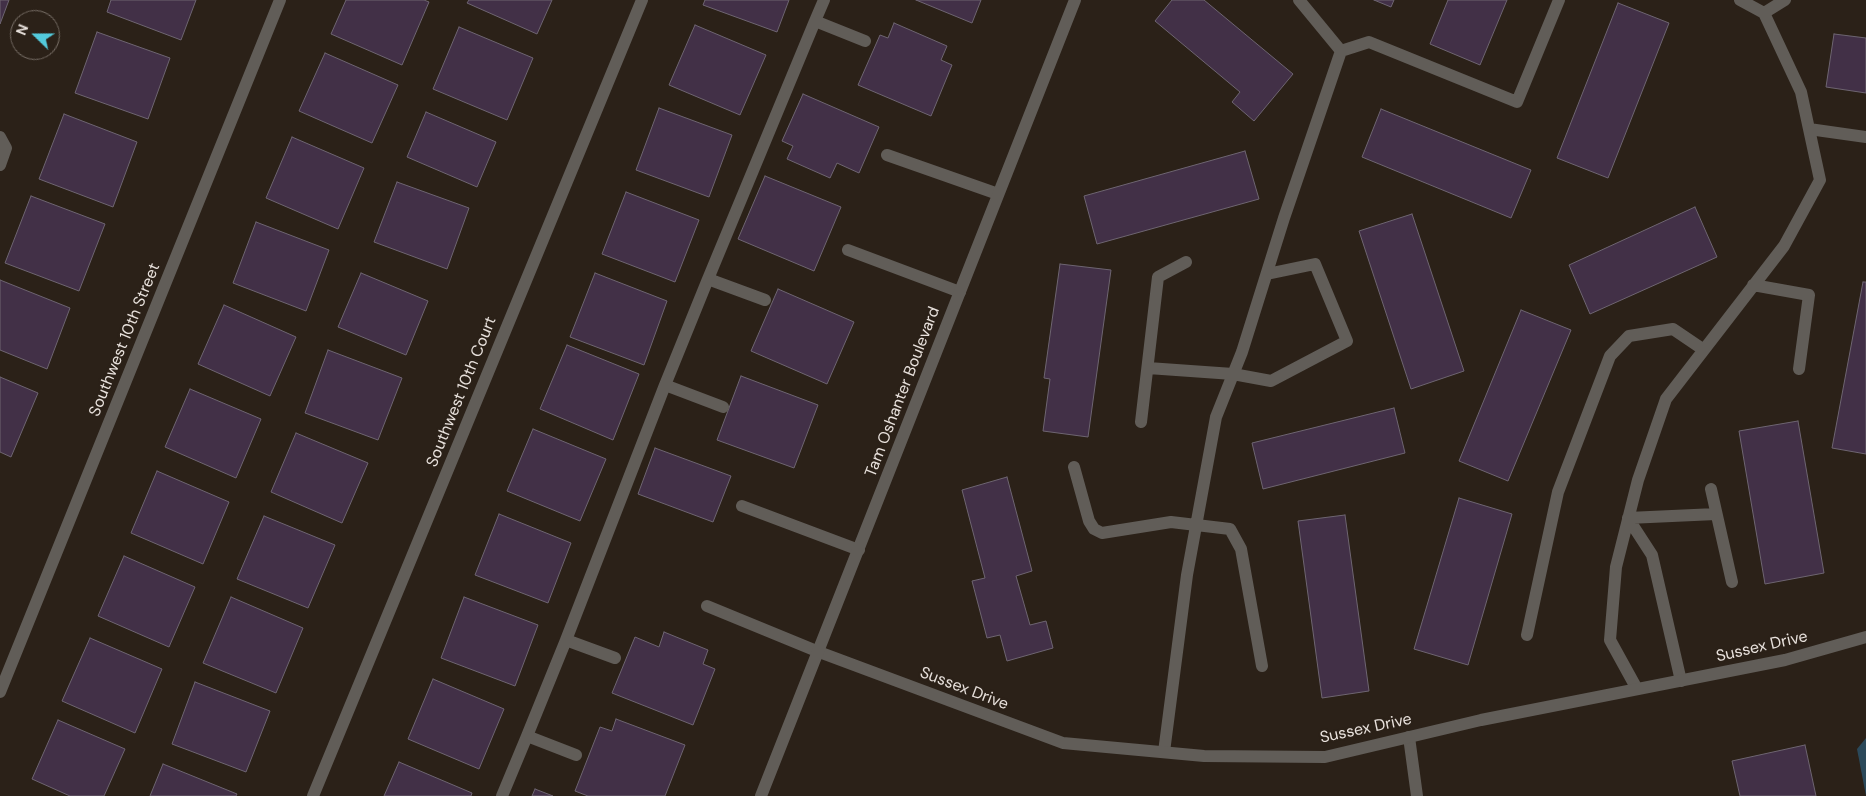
<!DOCTYPE html>
<style>
body{margin:0}
#map{position:relative;width:1866px;height:796px;overflow:hidden;background:#2b2118;font-family:"DM Sans",sans-serif}
canvas{display:block}
.north{position:absolute;left:10px;top:10px;width:50px;height:50px;box-sizing:border-box;background:#2b2118;border:1px solid #776e66;border-radius:50%;rotate:292deg;font-size:14px;font-weight:700;line-height:20px;text-align:center;color:#e8e1dc}
.north::after{content:'';display:block;margin:auto;width:18px;height:22px;background:#53cadc;clip-path:polygon(50% 0,100% 100%,50% 72%,0 100%)}
</style>
<div id="map">
<canvas width="1866" height="796"></canvas>
<div class="north">N</div>
</div>
<script>
const ctx = document.querySelector('canvas').getContext('2d');
ctx.lineJoin = 'round';
function paint(path, color) { ctx.fillStyle = color; ctx.fill(path, 'evenodd'); }
const poly = rows => new Path2D(rows.map(r => 'M' + r).join(''));
function trace(path, color, width, dash) { ctx.strokeStyle = color; ctx.lineWidth = width; ctx.lineCap = dash ? 'butt' : 'round'; ctx.setLineDash(dash || []); ctx.stroke(path); }
function label(font, color, halo, rows, align = 'center') {
  ctx.font = font + ' "DM Sans",sans-serif'; ctx.lineWidth = 4.5; ctx.setLineDash([]); ctx.textBaseline = 'middle'; ctx.strokeStyle = halo; ctx.fillStyle = color; for (const [text, x, y, turn = 0] of rows) {
    ctx.save(); ctx.translate(x, y); ctx.rotate((+turn || 0) * Math.PI / 180); ctx.textAlign = isNaN(turn) ? turn : align; if (halo) ctx.strokeText(text, 0, 0); ctx.fillText(text, 0, 0); ctx.restore();
  }
}
paint(poly([
 [1866,738,1866,796,1857,749]
]), '#2b495a');
const building = poly([
 [0,0,9,0,0,24,0,0],
 [111,0,196,0,181,40,107,12,111,0],
 [346,0,424,0,429,2,402,65,331,34,346,0],
 [469,0,552,0,537,34,467,3,469,0],
 [705,0,789,0,777,32,703,5,705,0],
 [916,0,981,0,972,23,916,0],
 [1172,0,1204,0,1293,74,1254,121,1232,102,1240,92,1155,21,1172,0],
 [1374,0,1394,0,1391,7,1374,0],
 [1448,0,1507,0,1480,65,1430,44,1448,0],
 [1618,3,1669,23,1608,178,1557,158,1618,3],
 [894,23,947,46,941,60,952,65,931,116,858,85,880,35,888,38,894,23],
 [695,25,766,55,740,115,669,85,695,25],
 [459,27,533,58,507,120,433,89,459,27],
 [97,32,170,58,148,119,75,93,97,32],
 [1834,34,1866,38,1866,93,1826,87,1834,34],
 [325,53,398,85,372,143,299,111,325,53],
 [803,94,879,127,859,173,837,163,830,178,787,159,793,146,782,141,803,94],
 [659,108,732,135,709,197,636,170,659,108],
 [1381,109,1531,170,1511,218,1362,157,1381,109],
 [426,112,496,142,477,187,407,157,426,112],
 [64,114,137,142,113,207,39,179,64,114],
 [292,137,364,168,338,229,266,198,292,137],
 [1245,151,1259,199,1097,244,1084,196,1245,151],
 [765,176,841,207,814,271,738,239,765,176],
 [397,182,469,208,447,269,374,242,397,182],
 [626,192,699,220,675,282,602,254,626,192],
 [31,196,105,224,79,291,5,263,31,196],
 [1695,207,1717,257,1590,314,1569,265,1695,207],
 [1412,214,1464,371,1411,389,1359,231,1412,214],
 [256,222,329,250,306,311,233,283,256,222],
 [1060,264,1111,270,1088,437,1043,431,1050,379,1044,378,1060,264],
 [361,273,428,301,406,355,338,327,361,273],
 [595,273,667,301,644,365,570,337,595,273],
 [0,280,70,308,47,369,0,350,0,280],
 [1863,282,1866,282,1866,454,1832,448,1863,282],
 [778,289,854,322,827,384,751,351,778,289],
 [224,305,296,337,270,396,198,364,224,305],
 [1521,310,1571,330,1508,481,1459,461,1521,310],
 [567,345,639,374,613,440,540,409,567,345],
 [328,350,402,378,378,440,305,413,328,350],
 [741,376,818,405,794,468,717,440,741,376],
 [0,377,38,393,11,457,0,452,0,377],
 [190,389,261,419,236,478,165,447,190,389],
 [1394,408,1405,453,1263,489,1252,443,1394,408],
 [1798,421,1824,573,1765,584,1739,431,1798,421],
 [533,429,606,459,580,521,507,491,533,429],
 [296,433,368,463,342,523,271,492,296,433],
 [655,448,731,476,713,522,638,494,655,448],
 [157,471,229,502,203,564,131,533,157,471],
 [1007,477,1032,571,1016,576,1030,625,1046,621,1053,648,1007,661,1000,635,987,638,972,581,985,578,962,490,1007,477],
 [1459,498,1512,514,1468,665,1414,649,1459,498],
 [499,514,571,543,548,603,475,575,499,514],
 [1345,515,1369,691,1322,698,1298,521,1345,515],
 [264,516,335,545,308,608,237,579,264,516],
 [124,556,195,587,169,647,98,616,124,556],
 [231,597,303,628,276,693,203,663,231,597],
 [464,597,538,625,515,686,441,658,464,597],
 [664,632,708,650,703,664,715,669,693,725,612,693,635,637,659,647,664,632],
 [90,638,162,669,135,733,62,701,90,638],
 [433,679,504,709,479,769,408,739,433,679],
 [195,682,270,711,246,772,172,744,195,682],
 [616,719,685,745,665,796,588,796,575,791,600,727,612,731,616,719],
 [58,720,125,749,104,796,70,796,32,779,58,720],
 [1805,745,1816,796,1740,796,1732,761,1805,745],
 [399,762,472,793,471,796,384,796,399,762],
 [163,764,237,794,236,796,150,796,163,764],
 [535,789,553,796,532,796,535,789]
]);
paint(building, '#423047');
trace(building, '#6e6571', 1);
trace(poly([
 [1764,13,1785,0],
 [815,21,824,0],
 [1341,51,1369,42,1517,102,1559,0],
 [1809,129,1866,137],
 [0,137,6,148,0,165],
 [887,155,998,194],
 [848,250,960,292],
 [708,279,815,21,865,41],
 [1753,285,1809,295,1799,369],
 [1148,368,1233,374,1271,381,1347,341,1315,264,1267,274],
 [665,385,708,279,765,300],
 [1141,422,1158,277,1186,262],
 [1074,467,1089,521,1094,529,1102,533,1171,522,1230,529,1241,549,1262,666],
 [1711,489,1732,582],
 [742,506,859,550],
 [1628,518,1652,555,1681,681],
 [1628,518,1716,514],
 [707,606,819,652],
 [1527,635,1558,492,1610,356,1629,336,1673,329,1704,350],
 [566,640,665,385,723,407],
 [1637,689,1610,640,1616,567,1638,480,1666,399,1784,246,1820,180,1801,92,1764,13,1740,0],
 [527,736,566,640,615,658],
 [1409,737,1417,796],
 [1164,752,1187,575,1216,417,1242,352,1284,218,1341,51,1299,0],
 [502,796,527,736,576,755]
]), '#615d58', 12);
trace(poly([
 [819,652,1063,743,1204,756,1325,757,1481,720,1785,660,1866,637],
 [0,692,280,0],
 [313,796,642,0]
]), '#615d58', 12);
trace(poly([
 [761,796,1075,0]
]), '#615d58', 12);
label('16px', '#e8e1dc', '#2b2118', [
 ["Southwest 10th Street",125,340,-68],
 ["Southwest 10th Court",462,392,-68],
 ["Tam Oshanter Boulevard",903,392,-69],
 ["Sussex Drive",1762,647,-13],
 ["Sussex Drive",964,689,21],
 ["Sussex Drive",1366,729,-12]
]);
</script>
